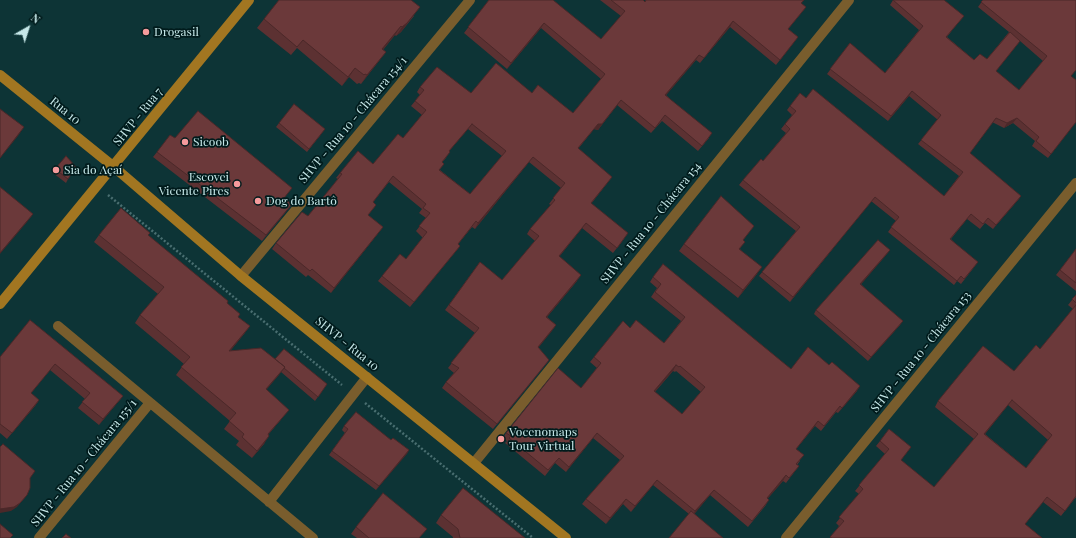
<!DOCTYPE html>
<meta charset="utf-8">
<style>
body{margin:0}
#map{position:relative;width:1076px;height:538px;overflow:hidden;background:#0d3436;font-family:"Playfair Display",serif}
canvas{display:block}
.north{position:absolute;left:8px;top:8px;width:40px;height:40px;-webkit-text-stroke:3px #001b1c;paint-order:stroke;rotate:39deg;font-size:11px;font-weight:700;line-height:16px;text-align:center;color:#c6e8e9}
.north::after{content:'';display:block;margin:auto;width:14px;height:18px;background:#c6e8e9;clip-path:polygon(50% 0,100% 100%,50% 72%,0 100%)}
</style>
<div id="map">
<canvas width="1076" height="538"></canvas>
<div class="north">N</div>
</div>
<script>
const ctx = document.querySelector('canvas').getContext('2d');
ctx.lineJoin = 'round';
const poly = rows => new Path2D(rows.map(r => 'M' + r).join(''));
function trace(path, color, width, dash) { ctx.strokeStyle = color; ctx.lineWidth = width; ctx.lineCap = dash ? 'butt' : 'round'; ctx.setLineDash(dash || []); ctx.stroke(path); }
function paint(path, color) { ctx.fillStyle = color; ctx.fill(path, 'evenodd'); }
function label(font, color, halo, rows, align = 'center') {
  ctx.font = font + ' "Playfair Display",serif'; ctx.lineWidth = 3.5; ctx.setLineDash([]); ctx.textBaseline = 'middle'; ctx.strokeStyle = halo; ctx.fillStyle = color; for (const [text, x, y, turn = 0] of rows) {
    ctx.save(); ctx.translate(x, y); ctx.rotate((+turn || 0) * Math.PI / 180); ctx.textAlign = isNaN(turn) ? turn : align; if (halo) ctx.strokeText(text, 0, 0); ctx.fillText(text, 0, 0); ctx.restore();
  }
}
trace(poly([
 [108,195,342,385],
 [365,403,533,538]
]), '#496e70', 2.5, [2, 2]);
trace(poly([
 [241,276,470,0],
 [58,326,313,538],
 [474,463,849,0],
 [269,502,367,377],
 [39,538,149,404],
 [786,538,1076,183]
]), '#795d2d', 10);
trace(poly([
 [0,75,114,167,241,276,566,538],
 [0,304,249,0]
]), '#a27621', 10);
paint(poly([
 [489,0,601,39,621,16,600,0,643,0,645,2,804,0,801,4,806,7,788,29,798,37,776,65,730,27,700,63,696,60,666,95,709,138,698,151,662,121,651,133,617,105,598,130,594,129,578,149,608,182,591,204,624,239,613,253,582,228,559,257,577,281,547,317,556,325,538,348,549,360,493,429,442,388,446,382,454,373,448,368,475,333,445,310,480,262,502,280,535,241,527,234,530,229,551,205,549,204,561,188,529,162,475,229,472,227,458,244,460,246,456,251,410,307,378,281,382,276,406,259,423,238,416,231,426,218,419,213,422,209,389,182,373,202,376,205,368,215,383,227,331,293,308,275,306,277,272,249,276,243,308,216,338,179,336,178,340,173,373,164,403,138,422,115,411,106,420,95,417,92,420,87,471,93,532,93,573,113,601,79,541,28,507,69,464,33],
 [468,129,502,156,470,194,440,170,442,162,446,158,449,151],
 [893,0,960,20,947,37,974,60,987,59,1009,32,978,7,983,0,1071,76,1076,122,1048,158,1032,146,1035,141,1013,123,1004,128,992,122,970,153,1021,196,1018,200,993,229,985,223,980,229,967,219,951,239,975,266,961,284,957,281,954,285,888,232,896,221,871,201,790,302,759,276,796,231,739,185,743,180,763,161,786,133,781,129,792,115,787,110,790,106,806,98,944,196,959,176,918,144,938,120,909,96,888,121,827,74,850,43,885,73,919,30,890,5],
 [1020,41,1043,61,1019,90,996,71],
 [414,16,401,32,396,36,395,35,383,50,379,61,361,84,359,83,357,84,349,77,342,86,297,48,291,55,257,28,264,19],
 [279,123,322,133,307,152,276,127],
 [175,138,284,198,288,209,262,241,153,157,157,152],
 [55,169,68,179,66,183,53,173],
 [754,226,743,240,740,249,757,274,738,298,679,251,684,244],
 [99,235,148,235,227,303,238,317,250,326,244,334,230,351,275,359,327,384,315,401,281,372,266,390,283,417,268,435,264,444,252,458,236,445,239,441,224,429,230,421,176,375,184,364,135,323,140,315,158,294,94,242],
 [1076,249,1076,291,1056,275],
 [887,254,861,284,900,325,868,361,814,314,816,310],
 [653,277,791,369,857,391,838,413,836,412,821,431,815,426,796,449,800,461,797,465,799,466,786,483,783,481,768,498,766,505,748,527,710,495,694,514,689,514,653,485,631,512,623,504,606,524,582,504,586,499,620,460,593,438,566,472,555,463,545,476,505,443,507,441,503,438,506,433,581,388,597,368,590,362,594,357,630,328,664,343,681,321,651,297,657,288,650,282],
 [673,371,675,372,676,371,701,392,682,414,655,392],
 [1076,295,1076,497,1061,516,1043,502,1025,524,1042,538,830,538,839,526,836,523,859,494,855,491,885,454,876,446,880,441,911,447,901,460,934,487,974,439,935,407,938,401,1014,371,1040,349,1073,309,1068,305],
 [1008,405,1048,440,1026,468,985,434],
 [30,320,123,396,99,425,78,408,85,399,50,370,31,393,39,400,35,406,7,439,0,433,0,357],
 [344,426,391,440,409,450,376,490,329,455,345,433,342,430],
 [441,515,525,538,453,538,453,537,436,523],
 [356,527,420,538,357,538,351,534]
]), '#5c3132');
paint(poly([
 [420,7,401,32,396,36,402,27],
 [733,21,730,27,700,63,704,58],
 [544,23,541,28,507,69,511,63],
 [401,26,395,35,376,58,382,49],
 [386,52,379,61,361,84,367,75],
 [699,55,696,60,662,100,665,95],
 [355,68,349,77,342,86,348,77],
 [912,91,909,96,888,121,891,116],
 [621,100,598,130,594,129,574,154,598,124],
 [1017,118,1013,123,1004,128,1007,123],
 [24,127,18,136,0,158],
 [533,157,529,162,475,229,478,223],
 [1021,196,1018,200,993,229,996,225],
 [875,197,871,201,790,302,793,297],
 [292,204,288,209,262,241,266,235],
 [33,214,27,222,0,254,0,253],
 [586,223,582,228,555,262,559,256],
 [383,227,379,232,331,293,334,288],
 [890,250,887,254,858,288,860,284],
 [762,267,757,274,738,298,743,290],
 [581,275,577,281,543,322,546,317],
 [903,321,900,325,868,361,871,357],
 [556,325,552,331,534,353,538,347],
 [250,326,244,334,224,359,229,351],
 [676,365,673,371,651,396,654,391],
 [285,367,279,375,260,397,266,389],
 [860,386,857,391,838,413,842,408],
 [123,396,118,402,99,425,103,419],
 [39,400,35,406,7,439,12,433],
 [1012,400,1008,405,981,439,984,434],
 [289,410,283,417,262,442,268,434],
 [818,421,815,426,792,454,796,449],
 [597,433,593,438,566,472,569,467],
 [269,436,264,444,252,458,257,451],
 [409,450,407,454,376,490,379,486],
 [786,475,783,481,764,503,767,498],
 [657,480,653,485,631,512,635,506],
 [714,490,710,495,692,517,695,511],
 [27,495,17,507,11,511,0,513,0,509],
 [626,499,623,504,606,524,610,518]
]), '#4b2829');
const building = poly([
 [279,0,411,0,420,7,407,23,402,27,401,26,382,49,386,52,367,75,365,74,364,75,355,68,348,77,303,40,297,47,264,19,279,0],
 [489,0,553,0,601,39,625,11,611,0,643,0,645,2,646,0,804,0,801,3,806,7,788,29,798,37,780,60,733,21,704,58,699,55,665,95,712,133,702,146,665,115,655,128,621,100,602,124,598,124,578,148,612,177,591,203,628,233,617,248,586,223,559,256,581,275,546,317,556,325,538,347,549,360,497,424,446,382,459,368,451,363,479,328,449,305,480,262,502,280,539,236,530,229,555,200,553,198,565,183,533,157,478,223,476,221,458,244,460,246,414,302,382,276,400,254,406,259,427,232,419,226,430,213,423,208,426,204,393,176,373,202,376,205,368,215,383,227,334,288,312,269,310,271,276,243,302,212,308,216,342,174,340,173,358,151,373,164,398,134,403,138,426,110,415,101,424,90,420,87,437,67,471,93,496,63,532,93,538,85,573,113,605,74,544,23,511,63,468,27,489,0],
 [472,124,506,151,470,194,439,170,444,164,442,162,450,152,449,151,472,124],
 [893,0,944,0,964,16,946,37,974,60,980,54,987,59,1010,32,1020,41,996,71,1019,90,1047,56,981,2,983,0,1076,0,1076,70,1071,76,1076,80,1076,122,1051,154,1036,141,1039,137,1017,118,1007,123,996,118,970,153,1021,196,996,225,988,218,983,224,971,214,950,239,978,262,964,279,961,276,957,281,891,227,899,217,875,197,793,297,762,272,800,227,743,180,761,159,763,161,790,129,785,124,796,111,790,106,800,93,806,98,813,89,944,196,963,172,921,140,941,115,912,91,891,116,830,69,850,43,885,73,923,26,893,0],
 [294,104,325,129,309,149,279,123,294,104],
 [0,109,24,127,0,158,0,109],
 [198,111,292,188,284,198,292,204,266,235,157,152,170,135,175,138,198,111],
 [66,156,76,167,68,179,55,169,66,156],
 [0,187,33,214,0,253,0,187],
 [721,196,754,226,743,240,745,242,739,249,762,267,743,290,684,244,721,196],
 [121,208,150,233,148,235,228,301,227,303,240,314,238,317,250,326,229,351,261,348,285,367,266,389,289,410,268,434,269,436,257,451,242,437,244,434,229,421,236,413,181,367,190,357,140,315,164,287,99,235,121,208],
 [878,240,890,250,860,284,903,321,871,357,816,310,878,240],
 [1076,249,1076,283,1060,270,1076,249],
 [663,264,791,369,808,347,829,365,832,362,860,386,842,408,840,406,824,426,818,421,796,449,804,455,796,464,799,466,789,478,786,475,767,498,769,500,752,521,714,490,695,511,657,480,635,506,626,499,610,518,586,499,624,456,597,433,569,467,559,458,548,470,509,438,511,436,506,433,558,368,581,388,601,363,594,357,623,321,630,328,636,320,664,343,685,317,655,292,661,284,653,277,663,264],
 [676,365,679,367,680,366,705,387,682,414,654,391,676,365],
 [1076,295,1076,303,1072,299,1076,295],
 [1076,305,1076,496,1065,511,1047,497,1025,524,1042,538,832,538,830,537,844,521,839,517,863,489,859,485,889,449,880,441,889,429,911,447,901,460,934,487,978,434,938,401,983,346,1014,371,1036,345,1040,349,1076,305],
 [1012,400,1052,435,1026,468,984,434,1012,400],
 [30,320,123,396,103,419,82,402,90,393,55,364,31,393,39,400,12,433,0,424,0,357,30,320],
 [284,349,327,384,318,397,284,368,285,367,275,359,284,349],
 [356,412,391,440,393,438,409,450,379,486,332,451,348,429,344,426,356,412],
 [3,444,35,471,30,478,30,488,27,495,20,503,14,507,0,509,0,447,3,444],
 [463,488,525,538,460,538,458,529,441,515,463,488],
 [383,493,427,529,419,538,369,538,356,527,383,493],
 [691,511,723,538,669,538,691,511],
 [0,524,13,535,10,538,0,538,0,524],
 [66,534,71,538,62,538,66,534]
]);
paint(building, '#6b393a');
trace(building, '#4b2829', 1);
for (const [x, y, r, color] of [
 [146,32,4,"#f59b9c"],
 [185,142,4,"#f59b9c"],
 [56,170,4,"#f59b9c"],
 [237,184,4,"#f59b9c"],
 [258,201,4,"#f59b9c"],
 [501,439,4,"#f59b9c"]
]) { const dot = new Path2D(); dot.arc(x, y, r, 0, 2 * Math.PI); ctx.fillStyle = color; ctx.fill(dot); trace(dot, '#001b1c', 1.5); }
label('12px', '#c6e8e9', '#001b1c', [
 ["Drogasil",154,32],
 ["Sicoob",193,142],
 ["Sia do Açaí",64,170],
 ["Escovei",229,177,"right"],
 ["Vicente Pires",229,191,"right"],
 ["Dog do Bartô",266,201],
 ["Vocenomaps",509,432],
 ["Tour Virtual",509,446]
], 'left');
label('12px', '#c6e8e9', '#001b1c', [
 ["Rua 10",65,111,39],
 ["SHVP - Rua 7",138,117,-51],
 ["SHVP - Rua 10 - Chácara 154/1",353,120,-50],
 ["SHVP - Rua 10 - Chácara 154",651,223,-51],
 ["SHVP - Rua 10",347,344,39],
 ["SHVP - Rua 10 - Chácara 153",921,352,-51],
 ["SHVP - Rua 10 - Chácara 155/1",84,463,-51]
]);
</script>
